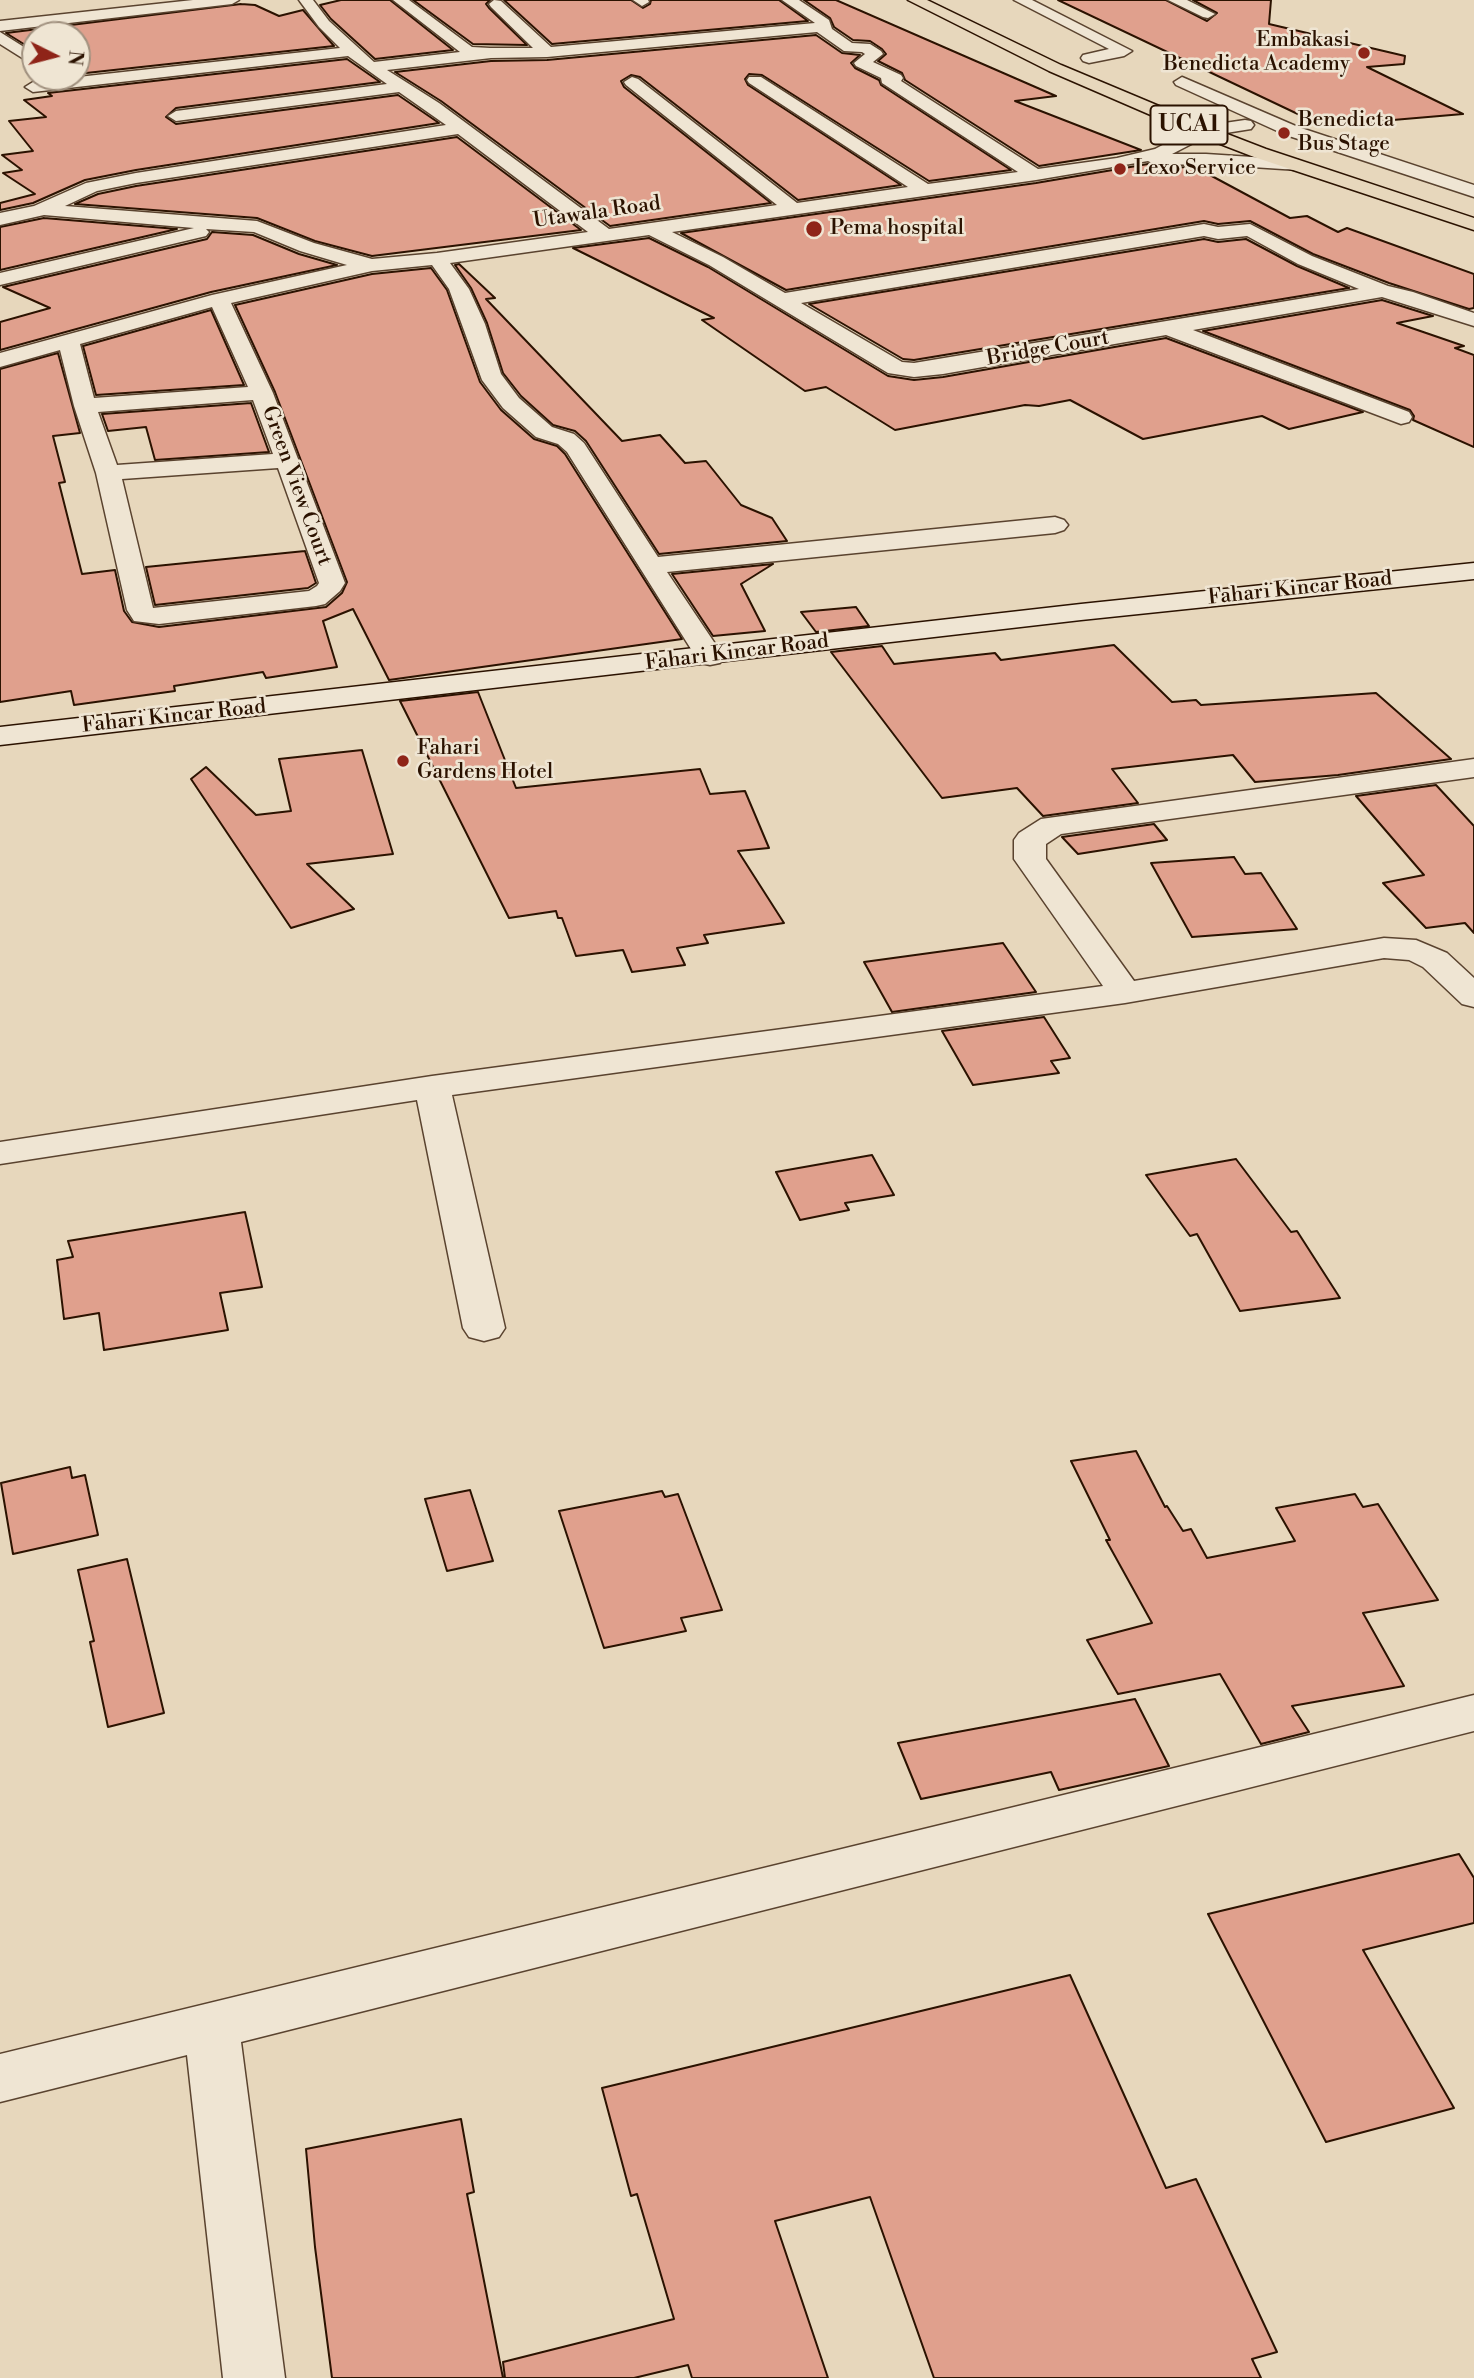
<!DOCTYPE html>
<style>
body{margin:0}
#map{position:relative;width:1474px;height:2378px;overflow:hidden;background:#e7d7bc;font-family:"Libre Bodoni",serif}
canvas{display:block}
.north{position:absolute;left:21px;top:21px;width:70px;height:70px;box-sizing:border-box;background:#efe5d3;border:2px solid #a1917f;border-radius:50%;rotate:96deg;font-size:19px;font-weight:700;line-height:28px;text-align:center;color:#2b1200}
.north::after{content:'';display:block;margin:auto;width:24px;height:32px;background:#8f2418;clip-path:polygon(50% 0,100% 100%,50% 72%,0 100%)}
</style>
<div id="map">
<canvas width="1474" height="2378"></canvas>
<div class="north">N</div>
</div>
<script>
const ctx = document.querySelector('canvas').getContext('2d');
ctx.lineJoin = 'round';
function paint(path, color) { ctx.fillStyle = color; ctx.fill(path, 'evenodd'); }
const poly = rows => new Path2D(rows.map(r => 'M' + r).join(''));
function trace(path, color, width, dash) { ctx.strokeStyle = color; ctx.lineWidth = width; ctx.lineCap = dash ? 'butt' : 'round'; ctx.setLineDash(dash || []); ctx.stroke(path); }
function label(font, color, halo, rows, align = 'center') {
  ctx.font = font + ' "Libre Bodoni",serif'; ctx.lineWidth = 5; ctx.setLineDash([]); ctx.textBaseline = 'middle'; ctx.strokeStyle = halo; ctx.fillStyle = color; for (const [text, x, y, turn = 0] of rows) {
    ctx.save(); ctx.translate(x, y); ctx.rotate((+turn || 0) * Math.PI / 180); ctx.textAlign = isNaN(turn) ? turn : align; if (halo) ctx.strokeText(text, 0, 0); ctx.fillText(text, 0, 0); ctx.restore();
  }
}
const building = poly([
 [341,0,390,0,453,50,375,59,331,19,320,5,341,0],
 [413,0,490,0,486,4,489,8,527,45,473,44,413,0],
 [504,0,631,0,643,8,650,4,651,0,779,0,808,21,552,44,504,0],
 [804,0,836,0,1056,96,1015,101,1141,150,1039,166,905,80,902,73,878,61,886,54,882,49,870,41,853,40,834,27,830,18,804,0],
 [1058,0,1166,0,1207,21,1217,13,1193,0,1271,0,1269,24,1405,56,1404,64,1367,67,1463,114,1323,126,1058,0],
 [241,4,255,5,279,16,303,10,334,46,77,74,77,35,35,35,35,51,6,33,241,4],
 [816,35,842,53,860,55,851,63,855,68,879,80,881,85,1011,170,929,181,762,75,749,74,745,79,748,85,901,185,798,200,640,77,631,75,621,81,624,87,771,203,610,226,441,101,395,72,491,61,547,60,816,35],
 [347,59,380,82,176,108,166,117,176,124,398,95,439,123,136,170,85,180,33,203,0,210,0,203,35,194,3,173,22,170,2,155,33,151,9,121,46,117,24,100,52,96,48,93,347,59],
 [457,137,581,230,372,256,315,241,257,218,75,204,98,194,136,186,457,137],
 [1148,164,1156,168,1195,167,1290,218,1307,216,1338,232,1347,228,1474,274,1474,308,1469,309,1389,283,1313,254,1250,221,1218,224,1204,221,786,290,681,233,1036,183,1148,164],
 [44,218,177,229,0,270,0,227,44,218],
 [212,232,253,235,299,254,337,265,211,292,0,350,0,322,50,308,3,287,207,239,212,232],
 [649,238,708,267,888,376,914,380,943,377,1166,338,1363,412,1289,429,1262,416,1143,439,1070,400,1039,406,1025,405,895,430,826,387,805,391,702,320,714,318,573,248,649,238],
 [1204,239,1218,242,1246,239,1297,266,1349,288,914,360,903,359,809,304,1204,239],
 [459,264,495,298,486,299,622,441,660,435,685,463,706,461,741,505,772,518,787,541,659,554,586,441,575,431,553,425,521,396,503,373,487,323,471,288,455,265,459,264],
 [431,268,447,290,480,382,501,410,534,439,557,446,565,454,682,639,389,680,353,609,323,621,337,667,266,678,263,672,174,686,175,691,74,705,71,691,0,702,0,369,58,353,80,433,53,436,65,482,59,483,82,574,115,570,124,611,132,622,159,627,326,607,342,593,347,582,275,392,235,305,372,274,431,268],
 [1382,300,1433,316,1397,323,1464,346,1455,348,1474,355,1474,447,1413,420,1414,416,1410,410,1203,331,1382,300],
 [211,310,244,385,96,395,83,346,211,310],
 [251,403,269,452,155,460,146,427,108,431,102,414,251,403],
 [305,551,316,583,308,588,155,605,146,567,305,551],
 [773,564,741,584,765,631,713,636,672,574,773,564],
 [856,607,869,626,816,632,801,612,856,607],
 [1114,645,1172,702,1196,700,1201,705,1376,693,1451,759,1338,775,1255,782,1233,755,1112,769,1138,803,1043,816,1017,788,942,798,831,652,882,646,894,664,995,653,1001,660,1114,645],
 [478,692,516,788,700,769,710,794,745,791,769,848,738,851,784,923,704,935,708,943,677,948,685,965,632,972,623,950,576,956,562,918,558,918,556,911,509,918,400,701,478,692],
 [362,750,393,854,307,864,354,909,291,928,191,779,206,767,256,815,291,811,279,759,362,750],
 [1436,785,1474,826,1474,933,1465,923,1426,928,1383,883,1424,875,1356,796,1436,785],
 [1154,824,1167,840,1078,854,1062,837,1154,824],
 [1234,857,1245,874,1261,873,1297,929,1192,937,1151,863,1234,857],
 [1003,943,1036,992,892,1012,864,962,1003,943],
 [1044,1017,1070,1058,1051,1061,1059,1073,973,1085,942,1031,1044,1017],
 [872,1155,894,1195,845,1203,849,1210,800,1220,776,1172,872,1155],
 [1236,1159,1291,1232,1297,1231,1340,1298,1240,1311,1197,1234,1190,1236,1146,1175,1236,1159],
 [245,1212,262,1287,220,1293,228,1330,104,1350,99,1313,64,1319,57,1260,73,1257,68,1241,245,1212],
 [1136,1451,1165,1507,1167,1506,1183,1531,1191,1529,1207,1558,1295,1541,1276,1508,1355,1494,1363,1507,1378,1504,1438,1600,1363,1613,1404,1686,1292,1706,1309,1732,1261,1744,1220,1674,1118,1694,1087,1640,1152,1623,1106,1540,1110,1540,1071,1461,1136,1451],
 [70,1467,72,1478,85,1475,98,1535,13,1554,1,1483,70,1467],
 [470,1490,493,1561,447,1571,425,1499,470,1490],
 [662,1491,665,1497,678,1494,722,1610,681,1618,686,1631,604,1648,559,1511,662,1491],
 [127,1559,164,1713,108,1727,90,1642,94,1641,78,1570,127,1559],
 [1135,1699,1169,1766,1059,1790,1051,1772,921,1799,898,1743,1135,1699],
 [1459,1854,1474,1878,1474,1923,1363,1950,1454,2108,1326,2142,1208,1914,1459,1854],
 [1070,1975,1166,2188,1196,2179,1277,2352,1252,2359,1261,2378,934,2378,870,2197,775,2221,828,2378,692,2378,688,2365,634,2378,505,2378,503,2362,674,2319,637,2194,631,2196,602,2088,1070,1975],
 [461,2119,474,2192,467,2194,503,2378,332,2378,315,2247,306,2149,461,2119]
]);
paint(building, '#e0a08d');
trace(building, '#2b1200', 2);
const street = poly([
 [193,0,239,0,232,4,0,31,0,21,193,0],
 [299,0,313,0,329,21,374,62,460,52,393,0,409,0,472,47,490,48,533,48,491,7,489,4,494,0,501,1,551,47,815,23,782,0,799,0,829,20,832,29,852,43,870,44,881,51,883,54,873,62,901,75,903,78,901,81,1038,169,1117,158,1155,149,1197,127,1245,120,1251,121,1254,125,1251,129,1207,136,1172,154,1206,154,1298,160,1307,165,1298,170,1206,164,1156,165,1148,161,1036,180,672,232,723,257,785,293,1204,224,1218,227,1250,224,1312,256,1388,286,1413,292,1474,313,1474,326,1382,297,1193,330,1409,412,1412,417,1409,422,1401,424,1166,335,943,374,914,377,888,373,709,265,649,235,450,263,469,289,485,324,501,374,519,398,552,427,574,434,584,443,658,557,1055,517,1064,520,1068,525,1064,530,1055,533,667,572,724,657,720,663,710,665,700,663,696,657,567,452,558,444,536,437,503,408,482,380,449,289,432,265,372,271,231,303,273,393,345,583,340,591,325,604,316,606,159,624,134,621,127,610,96,473,74,406,60,350,0,367,0,353,212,295,347,265,300,251,254,232,206,229,209,232,206,236,0,285,0,273,194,228,44,215,0,225,0,213,34,206,86,183,136,173,446,125,399,92,176,121,168,116,176,111,387,84,348,56,33,92,25,87,33,82,340,48,319,27,299,0],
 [817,32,844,51,862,52,865,54,854,63,856,66,881,78,882,83,1018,172,928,184,761,77,749,77,747,80,749,83,908,187,797,203,638,79,632,77,624,82,626,85,777,205,609,229,439,103,387,70,491,58,547,57,817,32],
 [458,134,588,232,437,253,372,259,314,243,257,221,65,206,97,191,136,183,458,134],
 [1204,236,1218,239,1247,236,1298,264,1359,289,914,363,902,362,801,303,1204,236],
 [212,307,248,387,94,398,80,344,212,307],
 [253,400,273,454,117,465,98,412,253,400],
 [278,468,319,583,317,586,309,591,153,608,122,479,278,468],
 [633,0,648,0,649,2,642,6,633,0],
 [1014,0,1032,0,1132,51,1124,56,1089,63,1083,61,1081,58,1083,55,1109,49,1014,0],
 [1168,0,1187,0,1215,14,1208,18,1203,17,1168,0],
 [0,32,35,54,35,66,0,44,0,32],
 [1182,77,1298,127,1474,185,1474,197,1286,135,1176,85,1174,82,1182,77],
 [1474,759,1474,777,1061,834,1046,844,1046,859,1134,981,1384,938,1416,940,1447,953,1474,978,1474,1007,1462,1004,1423,967,1409,960,1384,958,1125,1003,452,1095,505,1328,499,1337,484,1341,469,1337,463,1328,417,1100,0,1164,0,1142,432,1076,1103,986,1014,859,1014,840,1019,833,1041,819,1474,759],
 [1474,1695,1474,1731,241,2042,285,2378,223,2378,187,2055,0,2102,0,2054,1474,1695]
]);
const secondary = poly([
 [1474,563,1474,579,1081,620,0,745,0,727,1081,604,1474,563]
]);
const primary = poly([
 [908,0,927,0,1061,65,1209,127,1266,149,1474,218,1474,230,1254,157,1197,135,1049,71,908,0]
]);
trace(street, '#5a432f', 3);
trace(secondary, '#2b1200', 3);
trace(primary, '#2b1200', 3);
paint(street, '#efe5d3');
paint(secondary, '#efe5d3');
paint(primary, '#e7d7bc');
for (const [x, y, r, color] of [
 [1364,53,7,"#8f2418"],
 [1284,133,7,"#8f2418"],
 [1120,169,7,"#8f2418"],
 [814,229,9,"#8f2418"],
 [403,761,7,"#8f2418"]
]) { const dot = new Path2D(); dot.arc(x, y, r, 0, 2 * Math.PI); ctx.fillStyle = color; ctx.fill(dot); trace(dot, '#efe5d3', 2.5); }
label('21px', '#2b1200', '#efe5d3', [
 ["Embakasi",1350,41,"right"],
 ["Benedicta Academy",1350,65,"right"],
 ["Benedicta",1298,121],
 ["Bus Stage",1298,145],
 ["Lexo Service",1134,169],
 ["Pema hospital",830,229],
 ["Fahari",417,749],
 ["Gardens Hotel",417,773]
], 'left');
label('21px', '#2b1200', '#efe5d3', [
 ["Utawala Road",597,213,-8],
 ["Bridge Court",1048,349,-10],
 ["Green View Court",296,486,70],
 ["Fahari Kincar Road",1300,589,-6],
 ["Fahari Kincar Road",737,653,-7],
 ["Fahari Kincar Road",174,717,-6]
]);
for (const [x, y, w] of [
 [1189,125,77]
]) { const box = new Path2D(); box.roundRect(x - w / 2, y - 19.5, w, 39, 5); ctx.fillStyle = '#efe5d3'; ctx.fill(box); trace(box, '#2b1200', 2); }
label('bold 23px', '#2b1200', null, [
 ["UCA1",1189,125]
]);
</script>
